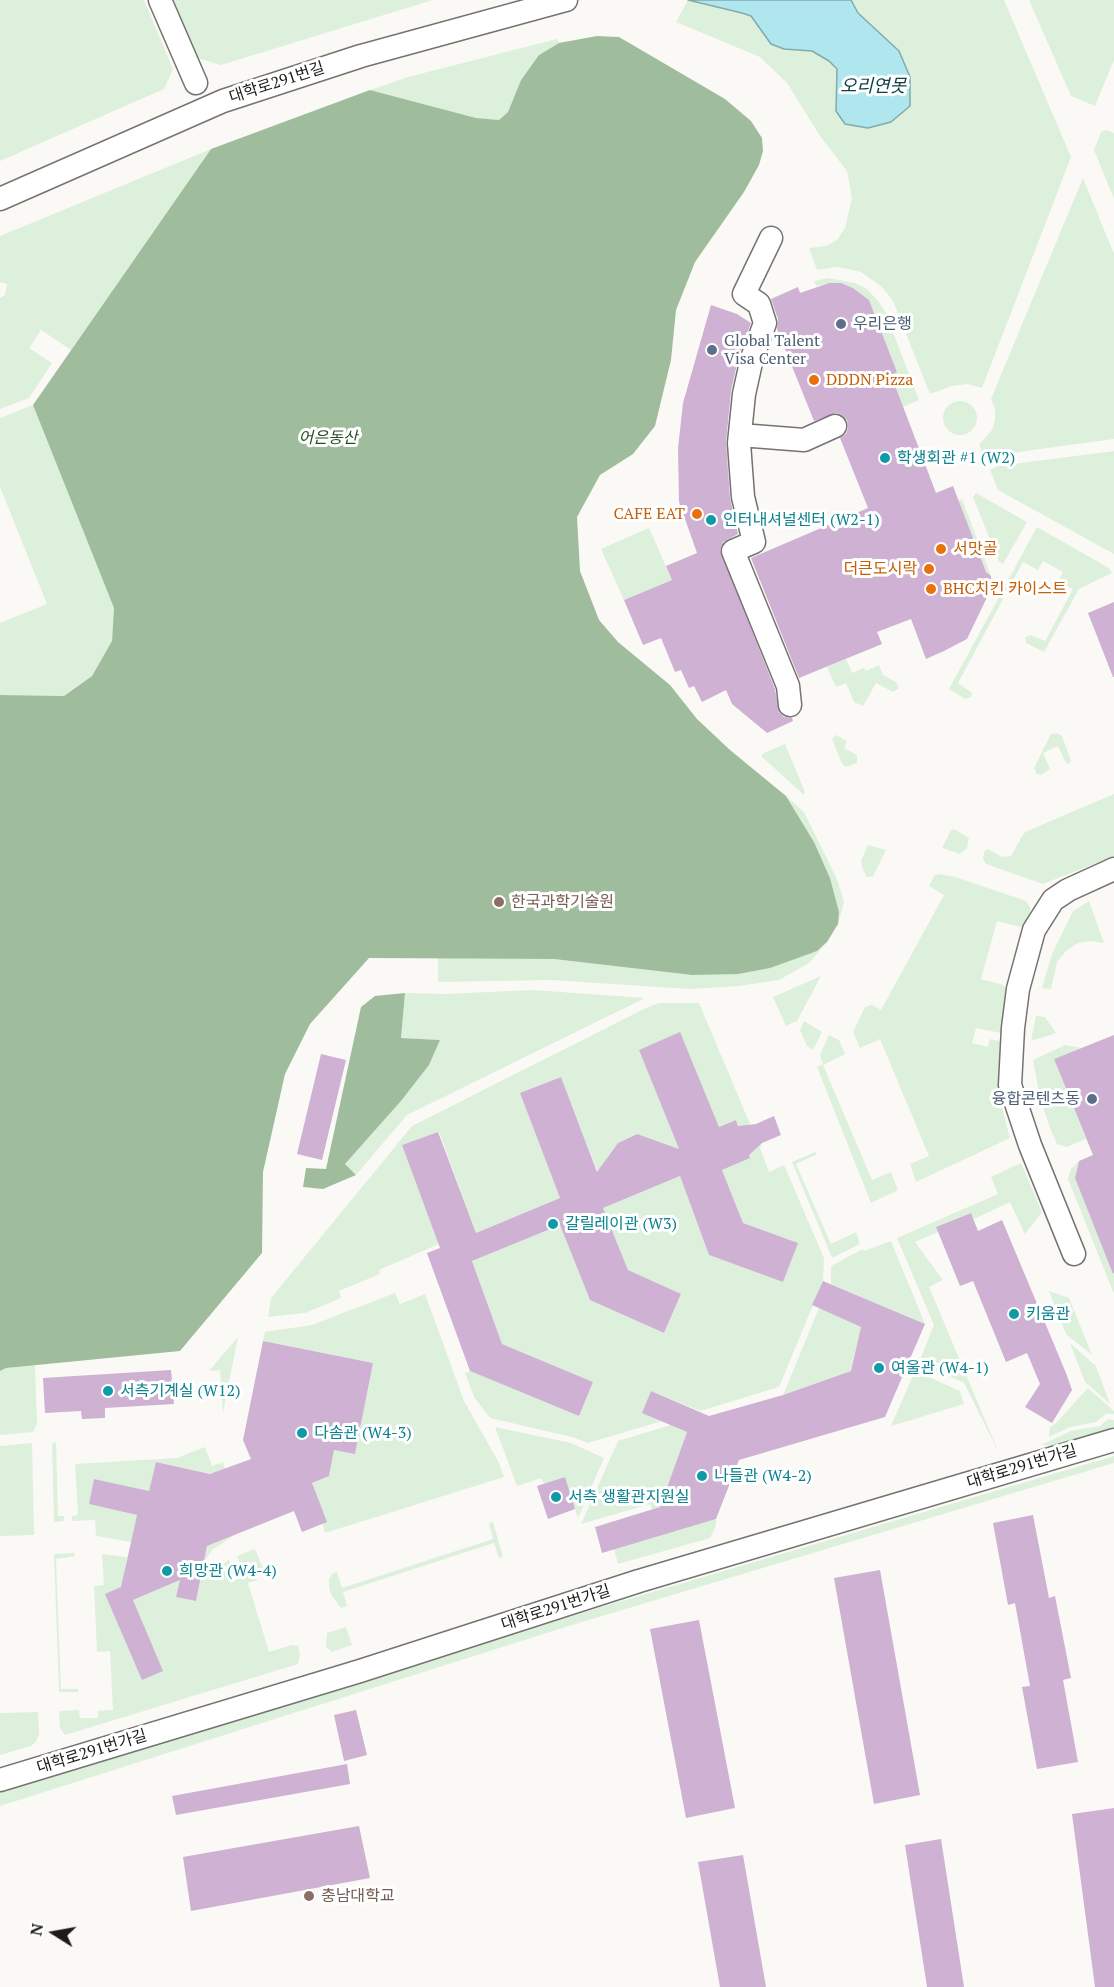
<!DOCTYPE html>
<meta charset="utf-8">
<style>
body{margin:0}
#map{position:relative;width:1114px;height:1987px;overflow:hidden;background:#fbf9f6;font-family:"PT Serif",serif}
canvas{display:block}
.north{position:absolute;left:24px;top:1903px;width:60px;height:60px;-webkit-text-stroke:4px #fff;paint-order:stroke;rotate:281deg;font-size:16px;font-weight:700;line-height:24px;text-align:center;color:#1c1b1a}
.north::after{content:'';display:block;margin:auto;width:21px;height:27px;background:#1c1b1a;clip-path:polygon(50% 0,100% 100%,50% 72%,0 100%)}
</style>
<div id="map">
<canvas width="1114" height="1987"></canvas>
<div class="north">N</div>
</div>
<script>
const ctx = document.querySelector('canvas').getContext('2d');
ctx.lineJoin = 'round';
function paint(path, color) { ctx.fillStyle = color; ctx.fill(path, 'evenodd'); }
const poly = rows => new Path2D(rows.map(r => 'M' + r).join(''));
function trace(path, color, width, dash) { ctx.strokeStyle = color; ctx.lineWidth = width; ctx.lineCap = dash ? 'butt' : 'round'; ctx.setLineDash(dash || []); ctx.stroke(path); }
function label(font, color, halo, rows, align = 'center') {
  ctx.font = font + ' "PT Serif","Noto Sans KR",serif'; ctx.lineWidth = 6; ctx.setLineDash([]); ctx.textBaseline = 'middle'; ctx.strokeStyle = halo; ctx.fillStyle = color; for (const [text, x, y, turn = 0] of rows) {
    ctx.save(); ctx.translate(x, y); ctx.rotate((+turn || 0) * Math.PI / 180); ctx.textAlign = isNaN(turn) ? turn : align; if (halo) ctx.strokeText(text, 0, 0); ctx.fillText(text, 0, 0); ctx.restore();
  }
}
paint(poly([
 [0,0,144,0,173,69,164,89,0,161],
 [174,0,433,0,221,65,197,58],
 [688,0,742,13,751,16,784,49,812,51,829,61,837,69,838,81,899,51,858,13,851,0,1004,0,1071,157,982,388,967,384,952,386,930,394,893,301,882,287,861,272,848,269,837,267,817,270,809,248,826,246,837,240,845,228,852,198,847,171,820,136,787,83,760,57,676,22],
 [1029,0,1114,0,1114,60,1095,106,1071,96],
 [557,39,559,43,539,55,521,80,508,112,499,120,476,118,370,90,408,77],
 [1106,130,1114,133,1114,199,1094,150,1101,132],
 [211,149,71,350,41,330,29,348,52,363,29,398,0,409,0,298,5,295,7,284,0,282,0,236],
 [1083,178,1114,254,1114,439,989,456,983,454,979,445,992,430,995,420,995,409,991,399],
 [828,278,855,283,867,289,878,301,885,311,919,400,903,407,891,375,897,372,869,300,853,288,841,283,829,283,816,286,814,281],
 '943 418a17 17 0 1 1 34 0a17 17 0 1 1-34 0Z',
 [33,405,114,607,112,641,92,676,64,696,0,695,0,623,47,604,0,487,0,418],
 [1114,451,1114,554,998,490,990,470,998,466],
 [976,493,1027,522,1003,564,999,562,973,497],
 [962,499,991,576,986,572,958,501],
 [1037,527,1109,568,1112,573,1079,589,1044,652,1026,643,1025,637,1031,635,1045,641,1073,589,1058,581,1063,572,1043,561,1038,570,1023,562,958,683,972,693,971,697,965,699,949,689],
 [649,528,672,580,624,600,601,549],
 [846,659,852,673,864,668,866,671,879,665,883,675,896,682,899,688,893,692,876,683,863,706,854,702,846,683,836,687,827,667],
 [1057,733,1062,736,1071,761,1068,764,1066,763,1058,746,1043,753,1050,769,1041,775,1037,774,1034,768,1051,734],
 [836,735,847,741,844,748,857,755,857,763,846,767,842,764,832,739],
 [785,744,805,792,804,795,762,757,762,754],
 [1114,794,1114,856,1043,884,986,864,983,859,984,852,988,849,1002,857,1011,856,1024,833,1032,829],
 [786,796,804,812,837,879,844,902,838,924,839,912,830,878,814,842],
 [954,829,969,838,967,848,960,854,942,848,951,830],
 [868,845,886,850,873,876,870,877,867,877,863,870,861,861],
 [939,874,955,877,1026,901,1031,909,1027,921,1021,927,997,921,981,979,1003,985,1009,993,1001,1033,976,1028,972,1043,988,1047,990,1039,1000,1041,998,1093,1010,1138,916,1182,910,1164,929,1156,880,1039,860,1048,853,1032,865,1007,872,1005,881,1010,944,895,929,886,934,876],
 [1089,901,1104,943,1091,941,1078,943,1066,951,1057,962,1051,989,1042,988,1052,954,1073,911],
 [827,942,809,963,779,980,739,986,689,989,552,980,438,982,438,958,554,959,692,975,740,973,817,951],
 [821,976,797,1021,786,1026,773,997],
 [533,990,645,998,407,1115,356,1175,344,1165,401,1101,429,1065,439,1040,401,1038,405,993,444,994],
 [659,1003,699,1003,750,1124,740,1129,736,1120,719,1127,680,1033,639,1050,679,1149,636,1134,618,1143,607,1158,607,1179,601,1181,561,1077,520,1093,560,1198,476,1233,439,1132,402,1145,439,1244,379,1270,380,1274,339,1291,341,1298,305,1313,268,1317,271,1298,412,1126,646,1008],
 [1036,1016,1045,1017,1056,1033,1031,1041],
 [804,1021,822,1032,813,1050,807,1046,800,1030],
 [829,1035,839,1040,845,1054,823,1065,872,1180,891,1172,898,1190,871,1203,817,1067,823,1064,820,1055],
 [1065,1045,1081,1048,1054,1059,1086,1139,1067,1147,1057,1144,1050,1128,1040,1098,1033,1060],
 [762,1143,760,1148,769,1172,784,1165,824,1258,823,1281,779,1387,700,1411,651,1391,643,1413,662,1421,588,1443,572,1437,490,1418,474,1397,465,1373,470,1371,579,1416,593,1382,502,1344,472,1261,560,1225,590,1300,664,1333,681,1295,628,1270,603,1208,680,1176,709,1255,783,1282,797,1243,743,1223,722,1170,750,1158,747,1151],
 [815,1152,817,1154,796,1164,831,1244,856,1232,860,1244,832,1258,792,1162],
 [1079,1161,1075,1178,1114,1276,1114,1294,1068,1179,1071,1169],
 [1021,1163,1042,1212,1025,1234,1010,1202,974,1219,970,1213,936,1227,938,1232,915,1242,943,1280,929,1287,999,1453,964,1383,919,1362,934,1325,897,1238,998,1194,991,1177],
 [891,1241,925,1324,831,1284,831,1266,863,1249,864,1251],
 [1049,1291,1069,1298,1092,1355,1066,1334],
 [395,1293,400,1304,425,1294,464,1401,499,1463,504,1477,325,1533,312,1483,329,1476,334,1450,355,1453,373,1363,263,1341,265,1332,312,1325],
 [819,1308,861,1327,851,1371,783,1395],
 [238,1337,223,1413,220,1370,209,1371],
 [1070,1343,1096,1366,1110,1404,1085,1382],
 [35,1364,37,1424,33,1432,0,1435,0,1371,6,1368],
 [915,1371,960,1391,964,1404,891,1426],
 [1088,1388,1114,1411,1114,1414,1106,1414,1096,1422,1070,1427,1049,1437,1050,1427,1055,1424],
 [1108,1419,1114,1420,1114,1428,1054,1446,1041,1445,1071,1431,1100,1426],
 [671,1425,687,1432,660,1507,652,1510,650,1504,581,1524,618,1441],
 [495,1427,571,1443,604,1458,578,1518,564,1477,544,1484,541,1478,517,1486],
 [56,1442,58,1516,64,1516,64,1521,54,1522,52,1444],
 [32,1443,34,1535,0,1536,0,1446],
 [205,1447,212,1466,223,1462,225,1469,211,1474,156,1462,149,1491,94,1479,89,1504,137,1515,131,1542,96,1536,95,1520,72,1521,72,1516,78,1515,75,1464,177,1458],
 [1114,1456,1114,1463,572,1625,0,1806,0,1791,615,1603],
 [716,1519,716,1525,710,1538,618,1564,614,1549],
 [493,1522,503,1557,499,1558,494,1543,343,1592,347,1606,341,1608,332,1596,329,1588,329,1579,333,1573,337,1572,342,1588,493,1539,489,1523],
 [235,1535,212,1550,205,1560,202,1573,219,1575,222,1565,229,1560,237,1580,245,1576,237,1556,255,1549,264,1571,255,1573,257,1580,248,1583,269,1652,292,1645,298,1646,300,1654,298,1664,65,1735,60,1728,59,1711,79,1710,80,1718,98,1718,98,1711,113,1710,110,1651,97,1652,94,1586,104,1585,102,1554,127,1557,125,1569,133,1600,180,1580,176,1597,196,1601,207,1546],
 [74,1553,75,1556,56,1559,61,1689,78,1689,78,1692,59,1692,54,1554],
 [346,1627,352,1645,332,1652,326,1647,327,1633],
 [38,1712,39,1734,36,1742,31,1746,0,1755,0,1713]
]), '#ddf0db');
paint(poly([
 [597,36,619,37,725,99,751,121,762,138,763,151,759,165,744,192,695,262,676,310,671,360,655,426,633,454,600,475,577,517,580,571,599,620,618,642,670,685,697,719,730,750,786,796,814,842,830,878,839,912,838,924,827,942,817,951,770,968,738,974,692,975,554,959,369,958,310,1024,285,1074,263,1172,262,1253,180,1351,6,1368,0,1371,0,695,64,696,92,676,112,641,114,608,33,405,211,149,370,90,476,118,499,120,508,112,521,80,539,55,559,43],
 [405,993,401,1038,440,1040,429,1065,401,1101,345,1164,356,1175,323,1189,303,1187,306,1168,326,1169,361,1007,375,996]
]), '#9fbd9c');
const water = poly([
 [688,0,851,0,858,13,899,51,910,77,910,106,891,122,868,128,845,124,836,111,837,69,829,61,812,51,784,49,771,44,751,16,742,13,688,0]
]);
paint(water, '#b0e6ed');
trace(water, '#84a9ae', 1.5);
paint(poly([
 [829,283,841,283,853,288,869,300,897,372,891,375,936,493,953,486,986,572,991,576,991,582,990,591,967,639,944,651,926,659,911,619,877,632,882,644,799,678,751,558,868,508,840,438,846,434,848,428,847,420,842,415,836,413,814,421,777,329,778,319,771,299,798,287,800,293],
 [711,305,737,314,751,323,739,355,731,391,726,442,730,498,738,534,723,542,720,550,775,689,779,712,784,717,792,718,793,721,767,733,732,704,726,690,702,702,694,686,689,688,681,670,675,672,661,638,643,645,624,600,672,580,666,566,697,553,679,502,678,448,683,403],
 [1114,602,1114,677,1113,677,1088,613],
 [680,1032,719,1127,736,1120,738,1126,756,1124,774,1116,781,1135,762,1143,749,1155,750,1158,722,1170,743,1223,798,1243,783,1282,709,1255,680,1176,603,1208,628,1270,681,1294,664,1333,590,1300,560,1225,472,1261,502,1344,593,1382,579,1416,470,1371,427,1253,440,1248,402,1145,438,1132,476,1233,560,1198,520,1093,561,1077,597,1172,618,1143,637,1134,679,1149,639,1050],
 [1114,1035,1114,1273,1113,1274,1075,1178,1079,1161,1093,1155,1054,1059],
 [321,1054,346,1060,322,1160,297,1154],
 [971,1213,978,1231,1002,1220,1066,1373,1072,1390,1052,1423,1025,1407,1040,1384,1027,1353,1006,1362,973,1281,960,1286,936,1227],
 [823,1281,925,1324,885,1417,739,1460,716,1519,602,1553,595,1527,660,1507,687,1432,642,1413,651,1391,709,1416,783,1395,851,1371,861,1327,812,1305],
 [263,1341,373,1363,355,1454,334,1450,329,1476,312,1483,327,1522,302,1532,294,1511,207,1546,196,1601,176,1597,180,1580,133,1600,163,1671,142,1680,105,1594,121,1587,137,1515,89,1504,94,1479,149,1491,156,1462,210,1474,251,1459,243,1440],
 [171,1370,174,1404,105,1408,105,1418,82,1419,81,1411,45,1413,43,1378],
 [565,1477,575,1509,548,1519,537,1486],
 [1033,1515,1049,1598,1055,1596,1071,1678,1063,1680,1078,1762,1037,1769,1022,1687,1030,1686,1015,1603,1008,1605,993,1523],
 [880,1570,920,1795,874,1804,834,1578],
 [699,1620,735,1808,686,1818,650,1629],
 [356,1710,367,1755,344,1761,334,1715],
 [347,1764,350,1784,176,1815,172,1796],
 [1114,1808,1114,1987,1095,1987,1072,1814],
 [359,1826,370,1878,191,1911,183,1857],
 [941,1839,964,1987,927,1987,905,1845],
 [743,1855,766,1987,720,1987,698,1862]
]), '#ceb1d3');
const minor = poly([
 [160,0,196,83],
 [0,199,223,101,361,56,566,0],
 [771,238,744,294,759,304,765,323,752,358,744,394,739,443,743,497,754,542,733,551,788,686,790,705],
 [740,435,804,440,835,426],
 [1074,1254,1030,1145,1010,1085,1013,1028,1018,989,1034,930,1053,900,1068,890,1114,869],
 [0,1780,360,1671,639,1581,1114,1440]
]);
trace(minor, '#757371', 25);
trace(minor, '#fff', 22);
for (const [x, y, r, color] of [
 [841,324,6,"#5c6f8a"],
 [712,350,6,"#5c6f8a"],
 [814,380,6,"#e8710a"],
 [885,458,6,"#0f9aa8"],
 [697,514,6,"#e8710a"],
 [711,520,6,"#0f9aa8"],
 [941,549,6,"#e8710a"],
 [929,569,6,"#e8710a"],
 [931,589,6,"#e8710a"],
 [499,902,6,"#8d6e63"],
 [1092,1099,6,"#5c6f8a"],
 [553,1224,6,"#0f9aa8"],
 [1014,1314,6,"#0f9aa8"],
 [879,1368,6,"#0f9aa8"],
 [108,1391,6,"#0f9aa8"],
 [302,1433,6,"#0f9aa8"],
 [702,1476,6,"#0f9aa8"],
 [556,1497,6,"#0f9aa8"],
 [167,1571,6,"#0f9aa8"],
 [309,1896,6,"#8d6e63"]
]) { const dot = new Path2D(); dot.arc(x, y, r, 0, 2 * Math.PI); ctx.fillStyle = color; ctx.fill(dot); trace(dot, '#fff', 2); }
label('16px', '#1c1b1a', '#fff', [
 ["대학로291번길",277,83,-18],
 ["대학로291번가길",1022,1467,-17],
 ["대학로291번가길",556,1608,-18],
 ["대학로291번가길",92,1752,-17]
]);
label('16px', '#4e5e75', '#fff', [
 ["우리은행",853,324],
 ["Global Talent",724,341],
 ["Visa Center",724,359],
 ["융합콘텐츠동",1080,1099,"right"]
], 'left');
label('16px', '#c56008', '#fff', [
 ["DDDN Pizza",826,380],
 ["CAFE EAT",685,514,"right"],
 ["서맛골",953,549],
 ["더큰도시락",917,569,"right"],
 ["BHC치킨 카이스트",943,589]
], 'left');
label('italic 16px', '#254f22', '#fff', [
 ["어은동산",328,438]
]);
label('16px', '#0d838f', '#fff', [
 ["학생회관 #1 (W2)",897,458],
 ["인터내셔널센터 (W2-1)",723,520],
 ["갈릴레이관 (W3)",565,1224],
 ["키움관",1026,1314],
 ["여울관 (W4-1)",891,1368],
 ["서측기계실 (W12)",120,1391],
 ["다솜관 (W4-3)",314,1433],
 ["나들관 (W4-2)",714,1476],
 ["서측 생활관지원실",568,1497],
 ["희망관 (W4-4)",179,1571]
], 'left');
label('16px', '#785e54', '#fff', [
 ["한국과학기술원",511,902],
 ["충남대학교",321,1896]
], 'left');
label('italic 18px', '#0d3f45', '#fff', [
 ["오리연못",873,87]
]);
</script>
